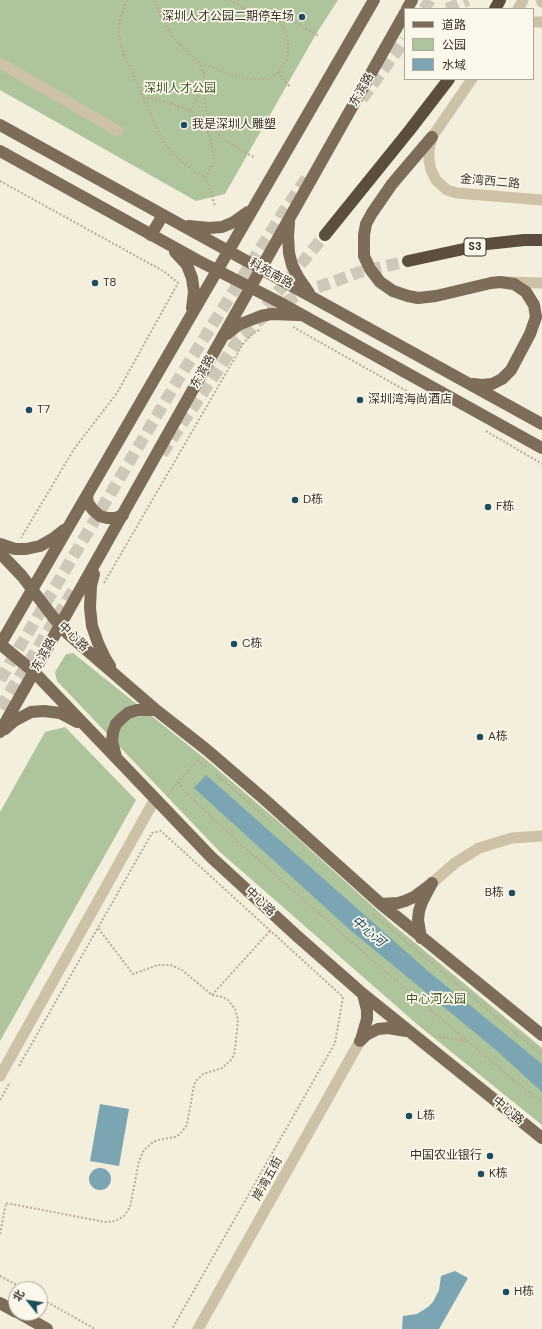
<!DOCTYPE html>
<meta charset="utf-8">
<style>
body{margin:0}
#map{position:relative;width:542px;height:1329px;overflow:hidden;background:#f4eedd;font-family:"DM Sans","Noto Sans SC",sans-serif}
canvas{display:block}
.legend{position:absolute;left:404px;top:8px;width:130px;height:72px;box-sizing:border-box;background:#fbf7ea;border:1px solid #ada89d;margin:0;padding:5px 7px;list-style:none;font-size:12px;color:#393129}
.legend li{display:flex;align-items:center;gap:8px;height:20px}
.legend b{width:20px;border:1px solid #ada89d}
.north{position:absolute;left:8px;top:1281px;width:40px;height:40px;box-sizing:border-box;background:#fbf7ea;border:1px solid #ada89d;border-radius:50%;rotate:300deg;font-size:11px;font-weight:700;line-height:16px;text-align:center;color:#393129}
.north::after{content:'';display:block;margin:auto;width:14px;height:18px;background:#1c4c5e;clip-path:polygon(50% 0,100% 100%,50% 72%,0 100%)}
</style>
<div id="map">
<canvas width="542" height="1329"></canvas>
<ul class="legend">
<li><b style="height:5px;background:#7c6c59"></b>道路</li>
<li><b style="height:11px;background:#aec49c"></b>公园</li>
<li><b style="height:11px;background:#7ba5b3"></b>水域</li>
</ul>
<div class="north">北</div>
</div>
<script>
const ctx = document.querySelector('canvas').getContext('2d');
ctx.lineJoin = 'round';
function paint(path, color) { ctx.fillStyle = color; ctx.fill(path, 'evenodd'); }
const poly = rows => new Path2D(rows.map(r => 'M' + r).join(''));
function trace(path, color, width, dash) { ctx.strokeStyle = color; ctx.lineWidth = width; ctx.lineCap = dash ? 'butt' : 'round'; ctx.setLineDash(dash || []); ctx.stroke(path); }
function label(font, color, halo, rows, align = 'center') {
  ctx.font = font + ' "DM Sans","Noto Sans SC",sans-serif'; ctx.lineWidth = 3.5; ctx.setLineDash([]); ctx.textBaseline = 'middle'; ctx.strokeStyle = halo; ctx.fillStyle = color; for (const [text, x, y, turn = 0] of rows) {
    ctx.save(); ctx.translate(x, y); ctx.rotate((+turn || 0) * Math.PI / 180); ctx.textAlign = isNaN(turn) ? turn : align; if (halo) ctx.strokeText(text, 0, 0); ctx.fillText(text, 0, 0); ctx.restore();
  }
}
paint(poly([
 [0,0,338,0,316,34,225,194,196,201,0,90],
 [73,653,209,762,293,834,391,923,542,1048,542,1125,418,1025,220,852,57,681,55,672,66,654],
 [65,727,136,800,0,1041,0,812,45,732]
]), '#aec49c');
paint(poly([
 [206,775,429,972,542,1064,542,1092,496,1050,349,929,194,788],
 [100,1104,129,1109,119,1166,90,1161],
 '89 1179a11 11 0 1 1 22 0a11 11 0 1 1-22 0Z',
 [455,1271,468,1278,439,1329,402,1329,403,1316,417,1314,428,1307,433,1302,439,1290,441,1276]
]), '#7ba5b3');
trace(poly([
 [424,9,430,0],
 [447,9,468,0],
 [362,99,405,40],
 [266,306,325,235],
 [162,454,236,343,257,322,272,310,303,292,327,284,360,272,408,261],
 [0,680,179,378,284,211,308,176],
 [0,708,73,591]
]), '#cfc8b9', 12, [12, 6]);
trace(poly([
 [127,0,120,18,118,33,123,52,163,142,172,153,183,163,195,172,206,177,215,206],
 [154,0,164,22,175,39,187,52,199,62,213,68,231,75,249,79,269,79,278,72,286,61,288,54,288,40,281,23,270,13],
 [230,0,244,8,258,14,276,11,319,36],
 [278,72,290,87],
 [203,86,206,108,212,127,224,140,255,158],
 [143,97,161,100,186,109,194,114,204,125,210,137,214,158,214,162,206,177],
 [190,111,201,91,204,81,204,74,199,63],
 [0,181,165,272,178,283,117,393,74,449,21,538],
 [293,327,410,393,440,406],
 [486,431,542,464],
 [104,583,243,344,251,335,261,329],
 [198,760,208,767],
 [216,774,273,824],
 [178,782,183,790,238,842,387,973,518,1084,542,1102],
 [167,795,198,760],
 [373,914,542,1055],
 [212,995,270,931],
 [435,1036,466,1041],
 [19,1066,152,833,161,831,343,997,335,1043,172,1329],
 [0,1100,10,1082],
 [0,1234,6,1203,105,1222,115,1221,124,1216,130,1207,139,1161,144,1150,153,1142,158,1140,175,1137,180,1134,187,1125,194,1085,196,1081,203,1074,222,1068,231,1060,234,1055,235,1049,238,1020,235,1009,228,1000,223,997,212,995,182,970,171,965,158,965,133,974,98,928],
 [0,1276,24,1289],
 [40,1298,95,1329]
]), '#b9ab92', 2, [2, 2]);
trace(poly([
 [541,0,542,2],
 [518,9,523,0],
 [533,22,542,22],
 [0,63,118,131],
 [472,79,432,137,429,150,429,160,431,170,436,180,447,190,457,193,542,200],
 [506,282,542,283],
 [432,883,455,863,479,848,512,838,542,836],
 [0,1076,155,799],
 [198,1329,360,1041]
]), '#cdc1a8', 11);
trace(poly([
 [407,9,412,0],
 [0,125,542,424],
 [432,137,392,184,372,213,366,224,364,235,364,256,370,269,380,282,393,291,408,296,418,298,436,296,491,283,500,282,514,284,526,292,534,305,536,317,530,334,511,370,502,379,492,384,481,385,473,384],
 [0,151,197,260,277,301,542,448],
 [289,223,288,236,289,253,292,265,298,277,309,293],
 [189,226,209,228,222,227,234,222,248,212],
 [151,235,163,215],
 [175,252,187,265,192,278,194,292,192,308],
 [227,334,238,325,261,316,271,314,299,315],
 [87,495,88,503,93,510,100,516,107,518,115,518,123,515],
 [0,544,15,549,26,549,40,546,54,538,64,530],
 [0,553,22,576,53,617,68,634,156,710,207,750,264,799,381,904,542,1035],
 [94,574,91,586,90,608,92,626,98,643,105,658,110,666],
 [0,644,34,672,211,857,297,936,363,994,542,1138],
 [0,645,374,0],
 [5,729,14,721,31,712,44,711,60,713,77,722],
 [0,732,405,13],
 [116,757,112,741,113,732,116,724,122,718,128,713,137,710,156,710],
 [381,904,398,903,405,901,414,897,430,885],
 [421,938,418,920,419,911,422,902,432,883],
 [361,1040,367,1019,367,1010,363,994],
 [360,1041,366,1035,378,1029,388,1028,406,1031],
 [0,1303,16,1312],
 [19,1313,47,1329]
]), '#7c6c59', 12);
trace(poly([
 [495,9,500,0],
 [325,235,409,131,449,79],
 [408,261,487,244,524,240,542,240]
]), '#5b4e3f', 12);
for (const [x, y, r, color] of [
 [302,17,4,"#1c4c5e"],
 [184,125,4,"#1c4c5e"],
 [95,283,4,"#1c4c5e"],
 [360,400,4,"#1c4c5e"],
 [29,410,4,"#1c4c5e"],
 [295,500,4,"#1c4c5e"],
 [488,507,4,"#1c4c5e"],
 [234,644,4,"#1c4c5e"],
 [480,737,4,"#1c4c5e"],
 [512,893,4,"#1c4c5e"],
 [409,1116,4,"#1c4c5e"],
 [490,1156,4,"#1c4c5e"],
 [481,1174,4,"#1c4c5e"],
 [506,1292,4,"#1c4c5e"]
]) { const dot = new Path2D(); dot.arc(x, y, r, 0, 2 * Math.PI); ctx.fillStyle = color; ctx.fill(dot); trace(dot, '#fbf7ea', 1.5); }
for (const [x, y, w] of [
 [475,247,22]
]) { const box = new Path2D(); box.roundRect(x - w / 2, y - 9, w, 18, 3); ctx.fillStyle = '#fbf7ea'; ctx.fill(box); trace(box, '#393129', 1); }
label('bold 11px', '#393129', null, [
 ["S3",475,247]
]);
label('12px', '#393129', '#fbf7ea', [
 ["深圳人才公园二期停车场",294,17,"right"],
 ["我是深圳人雕塑",192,125],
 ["T8",103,283],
 ["深圳湾海尚酒店",368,400],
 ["T7",37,410],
 ["D栋",303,500],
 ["F栋",496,507],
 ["C栋",242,644],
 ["A栋",488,737],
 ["B栋",504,893,"right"],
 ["L栋",417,1116],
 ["中国农业银行",482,1156,"right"],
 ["K栋",489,1174],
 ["H栋",514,1292]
], 'left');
label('12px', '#3f592b', '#fbf7ea', [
 ["深圳人才公园",180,89],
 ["中心河公园",436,1000]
]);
label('12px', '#393129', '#fbf7ea', [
 ["东滨路",362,90,-61],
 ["金湾西二路",490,182,5],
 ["科苑南路",271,274,29],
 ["东滨路",203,372,-61],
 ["中心路",73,637,44],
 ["东滨路",44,655,-61],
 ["中心路",260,902,43],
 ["中心路",508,1111,39],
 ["岸湾五街",268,1179,-61]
]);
label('italic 13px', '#1c4c5e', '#fbf7ea', [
 ["中心河",368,932,40]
]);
</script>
